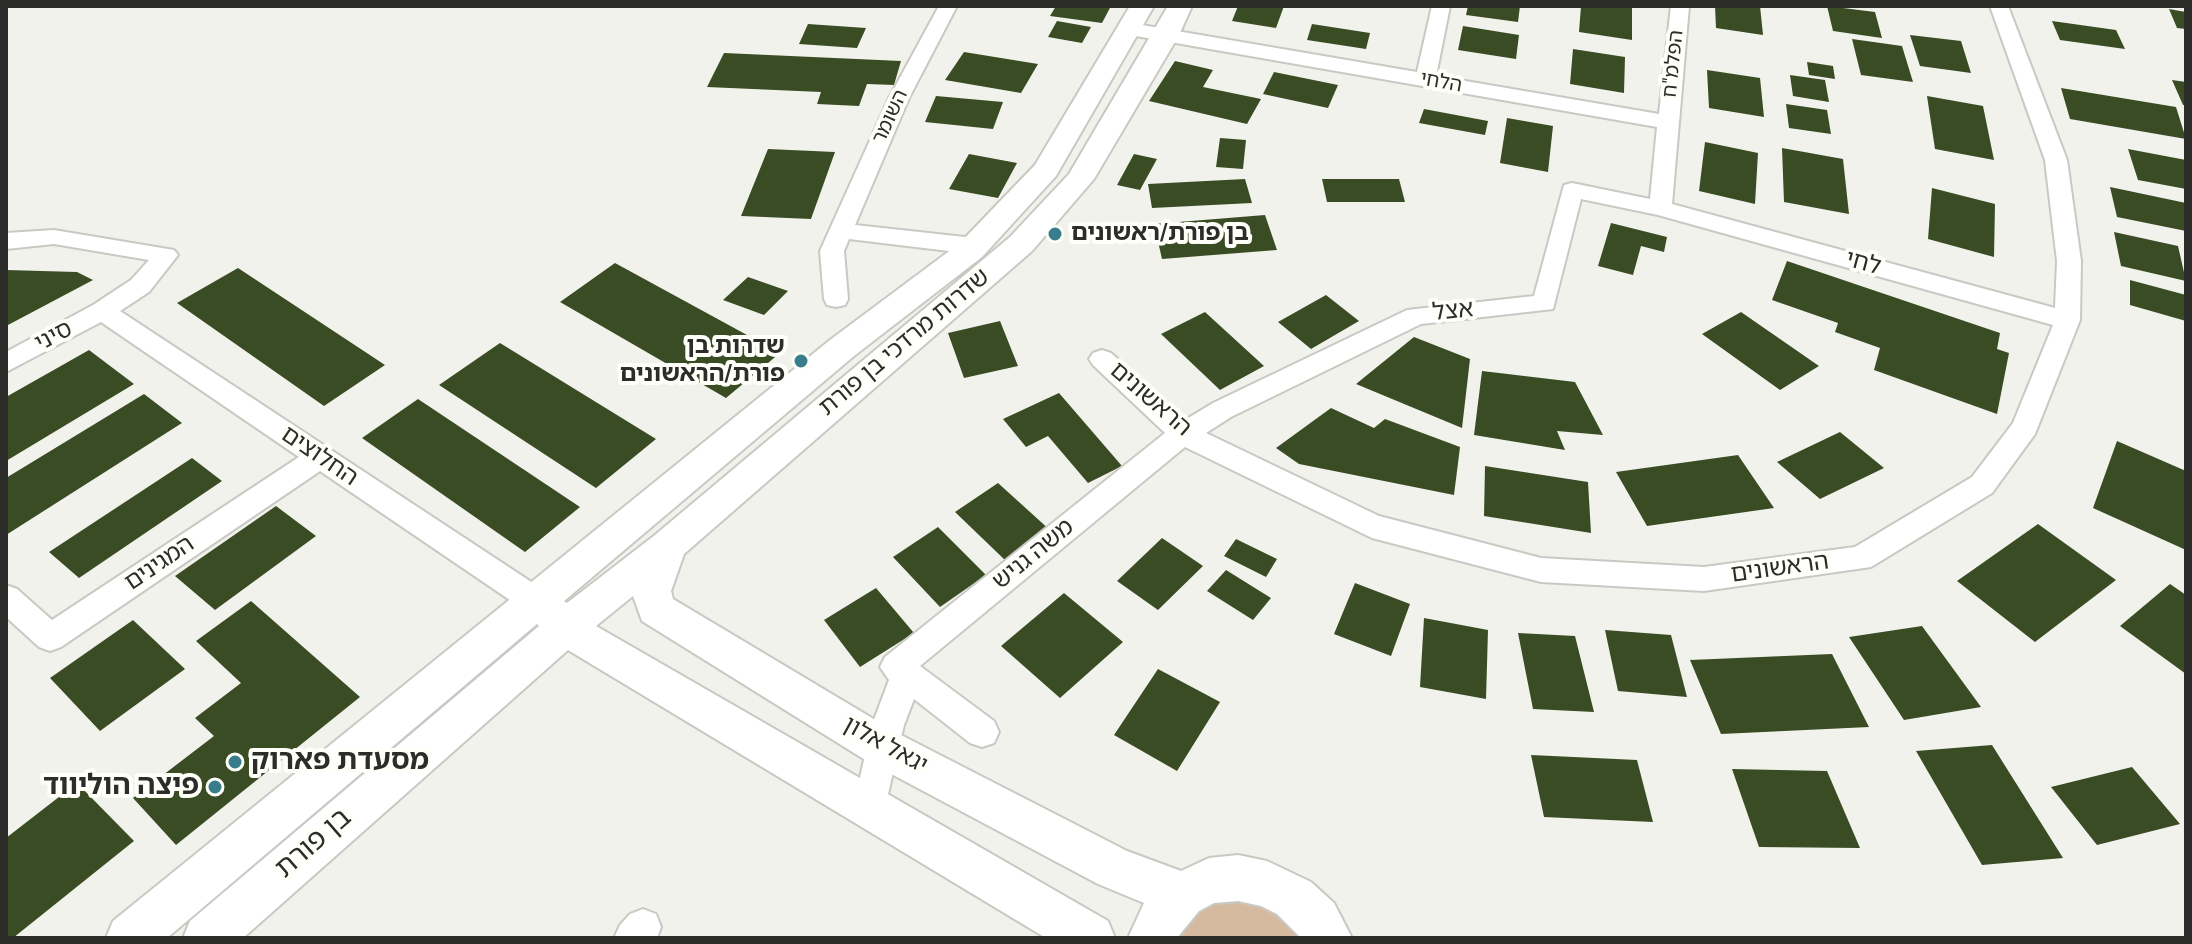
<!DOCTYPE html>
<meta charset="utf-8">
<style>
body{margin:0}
#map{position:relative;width:2192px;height:944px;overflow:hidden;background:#f2f2ed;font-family:"Roboto Condensed",sans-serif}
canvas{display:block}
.frame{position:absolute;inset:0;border:8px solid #2c2c2a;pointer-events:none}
</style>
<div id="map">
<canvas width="2192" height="944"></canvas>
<div class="frame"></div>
</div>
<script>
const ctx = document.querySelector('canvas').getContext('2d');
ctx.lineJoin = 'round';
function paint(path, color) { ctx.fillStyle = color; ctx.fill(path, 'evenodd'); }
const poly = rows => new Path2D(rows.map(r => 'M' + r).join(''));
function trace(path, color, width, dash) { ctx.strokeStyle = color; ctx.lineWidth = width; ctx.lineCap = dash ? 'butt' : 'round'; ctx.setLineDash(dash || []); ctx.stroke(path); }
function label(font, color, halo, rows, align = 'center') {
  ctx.font = font + ' "Roboto Condensed","Noto Sans Hebrew",sans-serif'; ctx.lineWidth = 8; ctx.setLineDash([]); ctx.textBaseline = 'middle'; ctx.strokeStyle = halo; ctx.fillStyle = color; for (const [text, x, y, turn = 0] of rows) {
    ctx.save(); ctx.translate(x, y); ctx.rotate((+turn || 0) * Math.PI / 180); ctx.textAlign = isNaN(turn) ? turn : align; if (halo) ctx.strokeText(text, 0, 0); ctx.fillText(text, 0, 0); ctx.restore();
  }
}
paint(poly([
 [1222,897,1265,900,1309,938,1171,938,1184,917]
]), '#d6baa0');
paint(poly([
 [1056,6,1111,6,1102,23,1050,16],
 [1238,6,1284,6,1276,28,1232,21],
 [1468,6,1520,6,1518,22,1466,15],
 [1581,6,1632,6,1632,40,1579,32],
 [1715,6,1760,6,1763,35,1716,28],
 [1827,6,1875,12,1882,38,1833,31],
 [2169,9,2186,12,2186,29,2177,28],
 [1057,21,1091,27,1082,43,1048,37],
 [2052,21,2116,30,2125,49,2060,40],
 [808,24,866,28,857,48,799,44],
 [1312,24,1370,33,1366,49,1307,40],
 [1463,26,1519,35,1516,59,1458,50],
 [1910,35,1961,41,1971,73,1920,66],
 [1852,39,1902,46,1913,82,1861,75],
 [1573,49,1625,57,1624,93,1570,84],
 [964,52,1038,64,1021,93,945,80],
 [724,53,901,61,894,85,867,84,859,106,817,104,821,92,707,87],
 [1175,61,1213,70,1203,87,1261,99,1247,124,1149,101],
 [1807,62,1833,66,1835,79,1809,75],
 [1707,70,1760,78,1764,117,1709,108],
 [1274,72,1338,85,1328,108,1263,94],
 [1790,75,1825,80,1829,102,1793,96],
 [2172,80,2186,82,2186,105,2183,105],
 [2061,88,2176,107,2186,139,2070,119],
 [936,96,1003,102,993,129,925,122],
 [1927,96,1983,106,1994,160,1935,149],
 [1786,104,1827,110,1831,134,1789,128],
 [1424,109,1488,121,1485,135,1419,123],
 [1507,118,1553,126,1548,172,1500,163],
 [1220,138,1246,140,1243,169,1216,167],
 [1705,142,1758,153,1755,204,1699,191],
 [1782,148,1843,159,1849,214,1784,202],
 [768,149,835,152,811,219,741,216],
 [2128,149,2186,160,2186,189,2138,180],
 [969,154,1017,163,998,198,949,189],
 [1134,154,1157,159,1140,190,1117,185],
 [1245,179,1252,203,1152,208,1148,184],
 [1322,179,1399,179,1405,202,1327,202],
 [2110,187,2186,203,2186,231,2117,217],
 [1932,188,1995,204,1994,257,1928,239],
 [1265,215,1277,250,1162,259,1154,224],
 [1611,223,1667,237,1664,252,1641,246,1633,275,1598,266],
 [2114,232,2178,246,2186,281,2121,266],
 [1787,261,2000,333,1997,349,2009,353,1997,414,1874,370,1880,348,1835,332,1838,323,1772,300],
 [615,263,780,353,726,398,560,302],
 [238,268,385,365,324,406,177,303],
 [6,270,77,272,93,280,8,325],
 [748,277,788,291,764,315,723,300],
 [2130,280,2186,295,2186,321,2130,305],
 [1326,295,1359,321,1311,349,1278,322],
 [1205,312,1264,366,1220,390,1161,334],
 [1741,312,1819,366,1780,390,1702,334],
 [1000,321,1018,366,964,378,948,333],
 [1414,337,1470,359,1462,428,1356,384],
 [500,343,656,439,596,488,439,385],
 [89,350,134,384,6,461,6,397],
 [1482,371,1575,382,1603,435,1557,431,1565,450,1474,435],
 [1059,393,1122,466,1088,483,1048,436,1026,447,1003,419],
 [144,394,182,423,6,535,6,478],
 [418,399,580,507,525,552,362,438],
 [1331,408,1374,428,1385,419,1460,447,1454,495,1299,464,1276,448],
 [1840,432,1884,468,1820,499,1777,462],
 [2117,441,2186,471,2186,550,2093,508],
 [1738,455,1774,508,1647,526,1616,472],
 [192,458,222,481,79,578,49,552],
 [1485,466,1588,482,1591,533,1484,516],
 [998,483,1051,531,1007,562,955,512],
 [276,506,316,536,215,610,175,576],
 [2038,524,2116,580,2035,642,1957,581],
 [938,527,986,575,940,607,893,557],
 [1162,538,1203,566,1158,610,1117,581],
 [1236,539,1277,559,1266,577,1224,556],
 [1226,570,1271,598,1253,620,1207,591],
 [1355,583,1410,604,1391,656,1334,634],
 [2170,584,2186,595,2186,674,2120,626],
 [876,588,914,633,860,667,824,620],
 [1064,593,1123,642,1060,698,1001,646],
 [251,601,360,697,176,845,133,798,214,736,195,718,241,683,196,641],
 [1424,618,1488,630,1486,699,1420,687],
 [133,620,185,669,100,731,50,678],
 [1922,626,1981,707,1904,720,1849,637],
 [1605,630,1671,635,1687,697,1618,691],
 [1518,633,1575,636,1594,712,1533,709],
 [1832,654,1869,727,1721,734,1690,660],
 [1158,669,1220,702,1177,771,1114,735],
 [1992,745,2063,858,1982,865,1916,751],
 [1531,755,1637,760,1653,822,1544,817],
 [2132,767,2180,824,2097,845,2051,787],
 [1732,769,1827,771,1860,848,1759,847],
 [77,783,134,841,13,938,6,938,6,838]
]), '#3a4c23');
const minor = poly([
 [939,6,957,6,909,98,855,225,974,238,982,241,986,246,982,251,974,254,849,239,844,251,848,299,845,305,836,307,827,305,824,299,820,251,889,98,939,6],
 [1432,6,1450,6,1436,76,1659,114,1671,6,1689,6,1672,204,2055,308,2057,261,2045,160,1990,6,2008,6,2067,160,2081,261,2080,320,2035,434,1992,493,1871,567,1704,591,1541,582,1372,538,1185,447,920,666,994,721,999,732,994,743,982,747,970,743,914,699,904,725,882,820,870,824,858,820,853,808,872,725,889,680,880,667,885,657,1165,433,1093,365,1089,359,1093,353,1102,350,1111,353,1185,420,1213,403,1407,310,1534,296,1564,185,1572,183,1650,199,1657,127,1130,35,1120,29,1130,23,1417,72,1432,6],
 [1581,199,1658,215,2053,325,2013,423,1972,477,1855,547,1704,567,1541,558,1379,516,1206,433,1231,417,1421,324,1553,309,1581,199],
 [54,230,174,250,178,255,149,292,120,311,548,593,552,602,548,611,537,615,526,611,320,471,61,647,50,651,39,647,6,617,6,585,17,589,52,620,299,457,101,322,6,372,6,352,93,305,131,280,149,260,54,244,6,249,6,233,54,230],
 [643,909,656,914,661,927,657,938,614,938,620,925,630,914,643,909]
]);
const tertiary = poly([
 [1130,6,1154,6,1056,176,982,257,854,356,564,601,567,603,655,535,1010,237,1069,174,1168,6,1192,6,1179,35,1094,179,1032,251,684,554,671,591,673,599,897,733,1127,851,1181,871,1209,858,1238,855,1267,861,1311,882,1334,903,1352,938,1301,938,1277,914,1261,906,1238,901,1214,903,1199,911,1177,938,1128,938,1144,903,1098,884,867,761,642,621,633,596,596,626,1108,921,1115,938,1046,938,568,650,243,938,183,938,190,921,539,626,537,624,167,938,106,938,113,921,830,340,960,243,1035,165,1130,6]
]);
trace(minor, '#c9c9c4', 4);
trace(tertiary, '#c9c9c4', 4);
paint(minor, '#fff');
paint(tertiary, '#fff');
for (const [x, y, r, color] of [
 [1055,234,8,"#397d8c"],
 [801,361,8,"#397d8c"],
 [235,762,8,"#397d8c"],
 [215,787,8,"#397d8c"]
]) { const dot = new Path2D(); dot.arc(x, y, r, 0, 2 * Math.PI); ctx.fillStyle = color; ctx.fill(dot); trace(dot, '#fffffa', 3); }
label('20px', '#2c2c2a', '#fffffa', [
 ["הפלמ\"ח",1674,64,-84],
 ["הלחי",1441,83,10],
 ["השומר",891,117,-65]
]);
label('bold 24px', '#2c2c2a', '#fffffa', [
 ["בן פורת/ראשונים",1071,234],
 ["שדרות בן",785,347,"right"],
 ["פורת/הראשונים",785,375,"right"]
], 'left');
label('24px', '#2c2c2a', '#fffffa', [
 ["לחי",1863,264,15],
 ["אצל",1453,312,-6],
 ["סיני",54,337,-28],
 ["שדרות מרדכי בן פורת",905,343,-40],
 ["הראשונים",1150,400,41],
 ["החלוצים",319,457,34],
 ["משה גניש",1034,555,-39],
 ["המגינים",160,564,-34],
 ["הראשונים",1780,569,-8],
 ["יגאל אלון",885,746,29]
]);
label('bold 28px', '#2c2c2a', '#fffffa', [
 ["מסעדת פארוק",251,762],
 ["פיצה הוליווד",199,787,"right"]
], 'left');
label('28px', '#2c2c2a', '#fffffa', [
 ["בן פורת",314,844,-41]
]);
</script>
